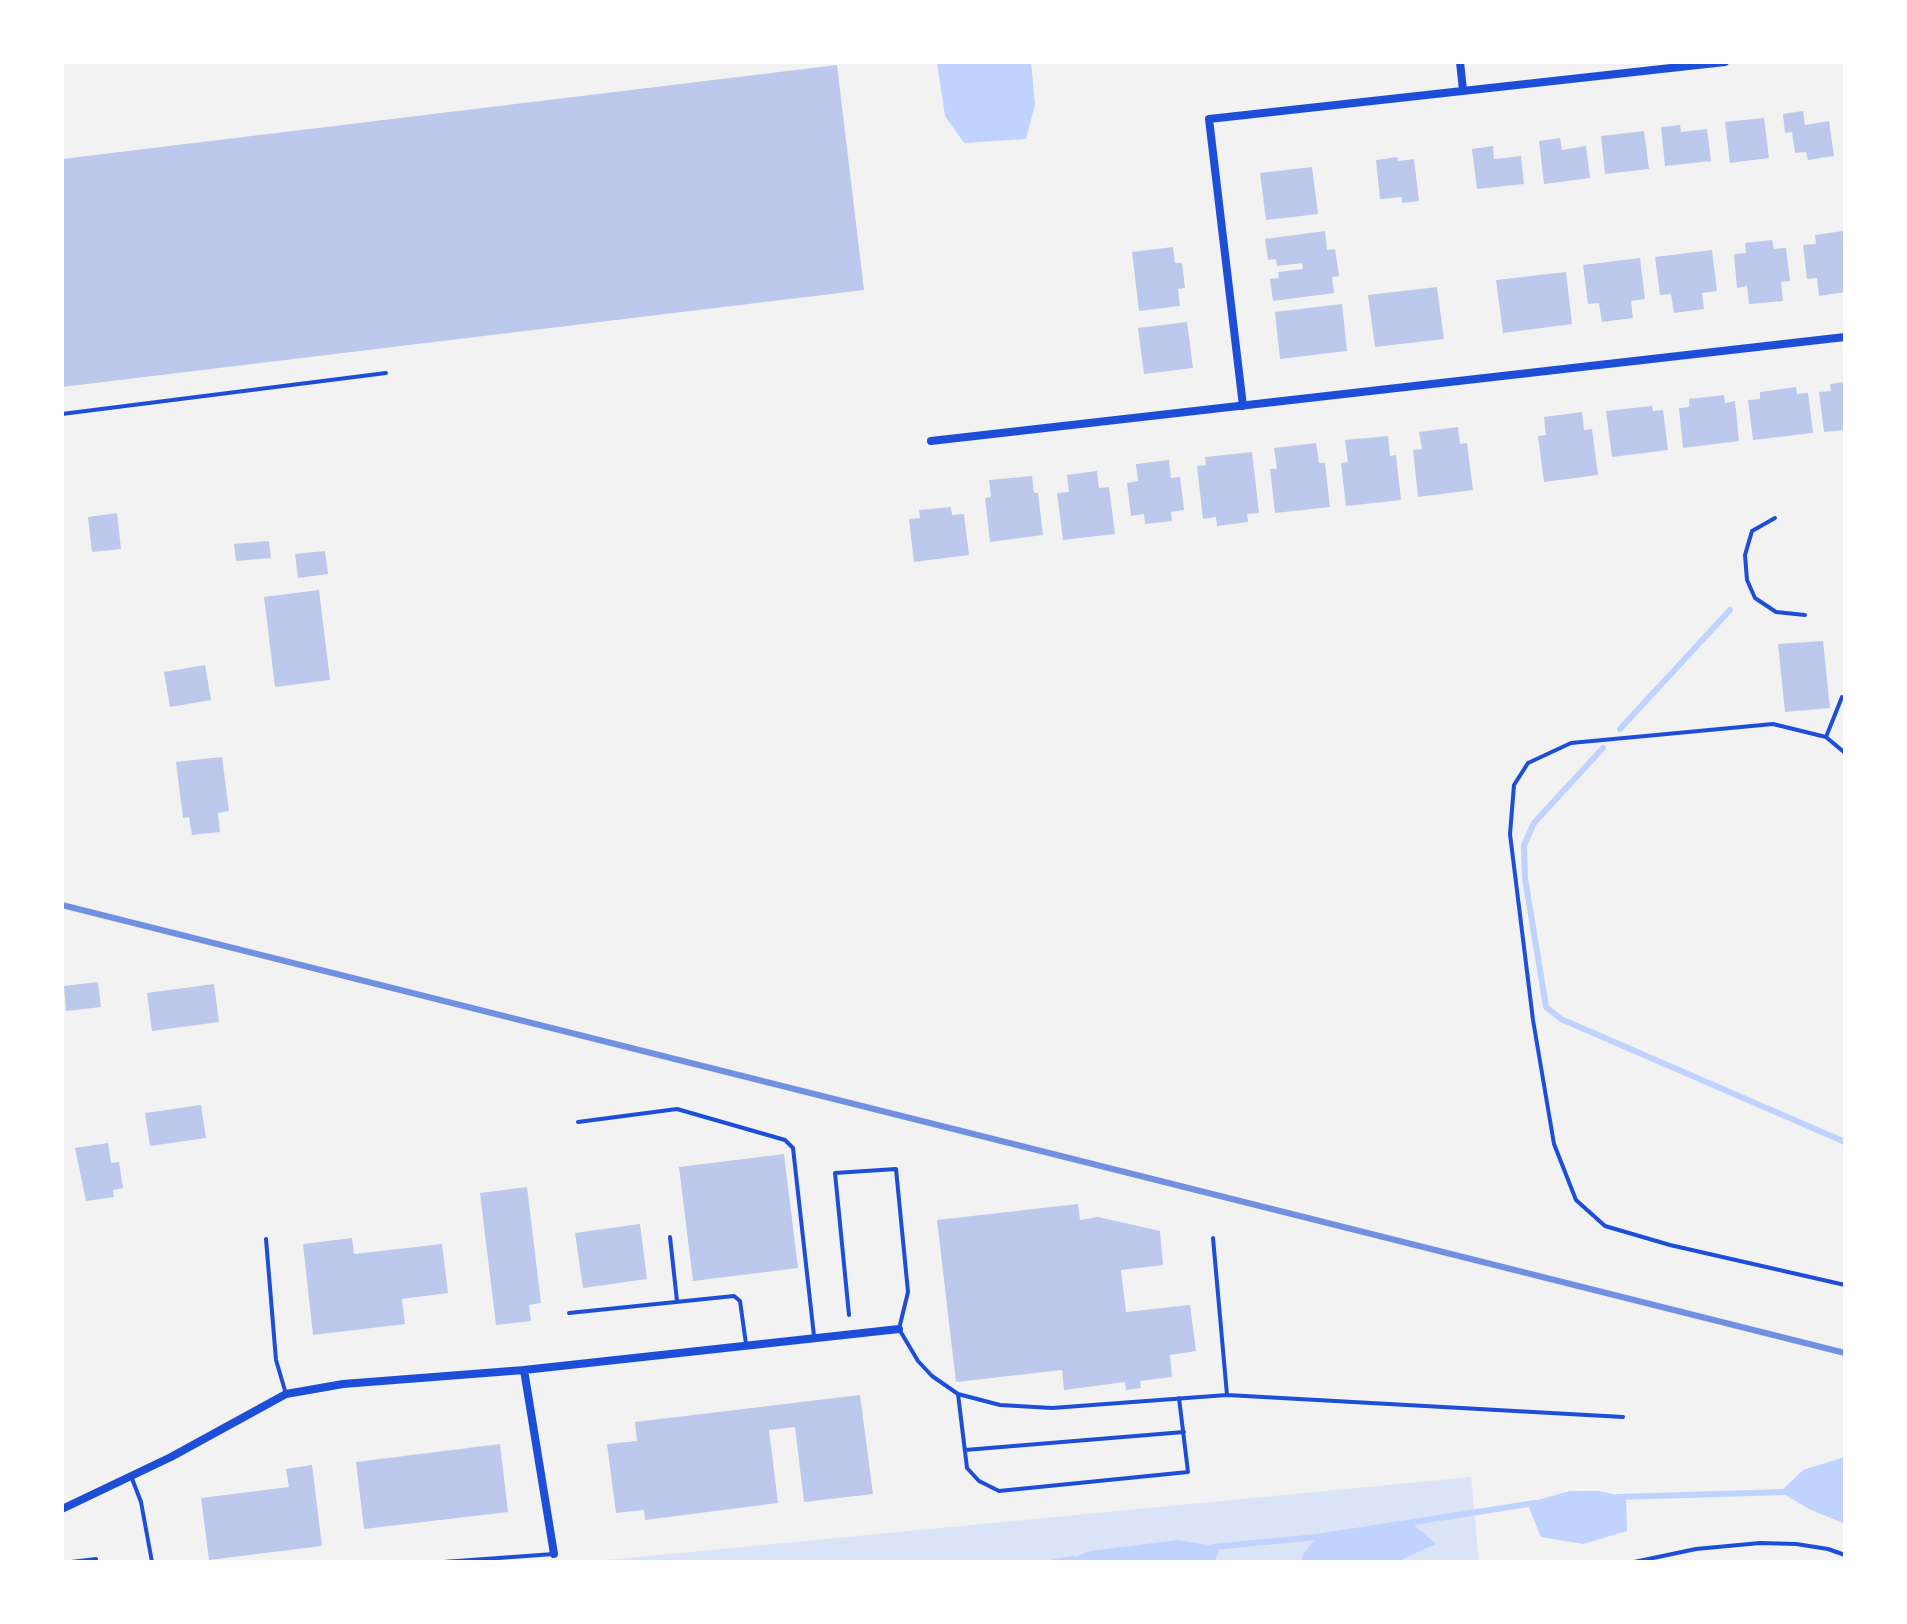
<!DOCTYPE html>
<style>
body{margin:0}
#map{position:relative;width:1907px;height:1624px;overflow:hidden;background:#f2f2f2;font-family:"Work Sans",sans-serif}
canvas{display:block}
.frame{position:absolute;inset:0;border:64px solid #fff;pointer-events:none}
</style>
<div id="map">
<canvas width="1907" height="1624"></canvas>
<div class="frame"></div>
</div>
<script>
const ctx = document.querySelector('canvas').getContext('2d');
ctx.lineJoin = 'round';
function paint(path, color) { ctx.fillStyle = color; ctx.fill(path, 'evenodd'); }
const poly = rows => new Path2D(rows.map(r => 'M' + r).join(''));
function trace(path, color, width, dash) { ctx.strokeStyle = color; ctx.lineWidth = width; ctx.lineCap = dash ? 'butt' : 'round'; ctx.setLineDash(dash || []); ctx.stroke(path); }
paint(poly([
 [1471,1477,1479,1562,586,1562]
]), '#dbe4f7');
paint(poly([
 [937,62,1031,62,1035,104,1026,139,964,143,945,116],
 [1845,1457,1845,1524,1809,1509,1780,1492,1803,1470],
 [1570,1491,1599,1491,1626,1497,1627,1531,1583,1544,1541,1537,1527,1503],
 [1413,1524,1436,1544,1396,1562,1302,1562,1303,1554,1317,1537],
 [1178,1540,1220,1547,1215,1562,1072,1562,1068,1560,1090,1551]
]), '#bfd3fe');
trace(poly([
 [1620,729,1730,610],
 [1603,748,1534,823,1524,845,1525,878,1546,1007,1561,1019,1845,1142],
 [1618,1497,1786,1492],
 [1213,1547,1317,1537,1535,1503],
 [1054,1562,1074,1559]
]), '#bfd3fe', 6);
paint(poly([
 [837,65,864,290,62,387,62,159],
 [1803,111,1805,125,1829,121,1834,156,1808,160,1806,152,1795,153,1792,132,1785,133,1783,114],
 [1764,118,1769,158,1730,163,1725,122],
 [1680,125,1681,132,1707,129,1711,161,1665,166,1661,127],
 [1644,131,1649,169,1605,174,1601,136],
 [1560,138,1562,150,1586,146,1590,178,1544,184,1539,141],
 [1493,146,1494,159,1521,156,1524,184,1477,189,1472,149],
 [1397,157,1398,161,1414,159,1419,201,1402,203,1402,197,1380,199,1376,160],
 [1312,167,1318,214,1266,220,1260,173],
 [1325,231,1327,250,1335,249,1339,276,1332,277,1334,293,1273,301,1270,279,1279,278,1278,272,1303,269,1302,263,1277,266,1276,259,1268,260,1265,239],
 [1843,231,1845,292,1819,296,1817,278,1807,279,1803,245,1816,244,1815,235],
 [1772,240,1774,249,1786,248,1790,281,1781,282,1783,301,1749,304,1747,286,1737,288,1734,254,1746,253,1745,243],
 [1173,247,1175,263,1182,263,1185,288,1178,289,1180,306,1139,311,1132,252],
 [1712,250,1717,291,1702,293,1704,309,1674,313,1671,294,1660,295,1655,257],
 [1640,258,1645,299,1631,301,1633,318,1602,322,1599,303,1588,304,1583,265],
 [1566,272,1572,324,1503,333,1496,280],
 [1437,287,1444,339,1375,347,1368,295],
 [1342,304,1347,351,1280,359,1275,312],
 [1187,322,1193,368,1144,374,1138,328],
 [1845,382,1845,430,1824,432,1819,392,1831,391,1830,384],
 [1796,387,1797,394,1808,393,1813,433,1753,440,1748,400,1760,399,1760,392],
 [1724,395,1725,403,1735,401,1739,441,1683,448,1679,408,1689,407,1689,399],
 [1652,406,1653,411,1663,410,1668,450,1612,457,1606,411],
 [1582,412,1584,430,1592,429,1598,475,1544,482,1538,436,1546,435,1544,417],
 [1458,427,1460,444,1467,443,1473,490,1418,497,1413,450,1422,449,1419,432],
 [1388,436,1390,456,1396,455,1401,500,1346,506,1341,463,1348,462,1345,440],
 [1316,443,1319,463,1325,463,1330,507,1275,513,1270,469,1277,469,1274,448],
 [1252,452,1259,513,1247,514,1248,522,1217,526,1216,517,1203,519,1197,466,1206,465,1205,457],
 [1169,460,1171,478,1180,477,1184,510,1171,512,1172,521,1145,524,1144,514,1131,516,1127,483,1138,481,1136,464],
 [1097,471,1099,488,1109,487,1115,534,1063,540,1057,493,1069,492,1067,475],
 [1032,476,1034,493,1038,493,1043,535,990,542,985,498,991,497,989,480],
 [951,507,952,515,964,514,969,555,914,562,909,519,920,518,919,510],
 [117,513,121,549,92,552,88,517],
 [269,541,271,558,236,561,234,544],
 [325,551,328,574,298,578,295,554],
 [319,590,330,680,275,687,264,597],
 [1823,641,1830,708,1785,712,1778,644],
 [205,665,211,700,170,707,164,672],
 [222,757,229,811,218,813,220,832,192,835,189,817,183,818,176,762],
 [98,982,101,1007,66,1011,64,986],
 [214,984,219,1022,152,1031,147,993],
 [201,1105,206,1138,150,1146,145,1113],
 [108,1143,111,1163,119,1162,123,1188,113,1190,114,1197,86,1201,75,1148],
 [784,1154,798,1268,693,1281,679,1167],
 [527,1187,541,1303,529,1305,531,1321,496,1325,480,1193],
 [1078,1204,1080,1220,1098,1217,1160,1231,1163,1265,1121,1270,1126,1312,1190,1305,1196,1351,1170,1355,1172,1377,1140,1381,1141,1388,1126,1390,1125,1382,1064,1390,1062,1370,956,1382,937,1220],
 [640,1224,647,1279,583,1288,575,1233],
 [352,1238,354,1254,442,1244,448,1293,402,1299,405,1324,313,1335,303,1244],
 [860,1395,873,1494,804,1502,795,1427,769,1430,778,1503,645,1520,644,1510,616,1513,607,1444,637,1441,635,1422],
 [500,1444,508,1512,364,1529,356,1462],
 [312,1465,322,1546,209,1560,201,1498,289,1487,286,1469]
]), '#bdc9ec');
trace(poly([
 [1826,737,1842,697],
 [1845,753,1826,737,1773,724,1571,743,1528,763,1514,785,1510,834,1533,1020,1554,1144,1576,1200,1605,1226,1670,1245,1845,1285],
 [71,1562,96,1559,96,1562],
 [1634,1562,1696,1549,1760,1543,1796,1544,1828,1549,1845,1555]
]), '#1d4ed8', 4);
trace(poly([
 [62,414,386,373],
 [1775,518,1752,531,1745,555,1747,580,1755,598,1776,612,1805,615],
 [578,1122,677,1109,785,1140,793,1148,814,1336],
 [670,1237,677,1301],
 [1213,1238,1227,1395],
 [266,1239,276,1360,286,1394],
 [569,1313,734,1296,740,1301,746,1344],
 [849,1315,835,1173,896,1169,908,1292,899,1329,918,1361,932,1376,958,1394,1000,1405,1052,1408,1227,1395,1623,1417],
 [958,1394,967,1468,979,1481,999,1491,1188,1472,1179,1398],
 [965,1450,1184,1432],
 [131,1476,141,1502,152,1562],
 [443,1562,554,1554]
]), '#1d4ed8', 4);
trace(poly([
 [1460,62,1463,90],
 [1243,406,1209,119,1725,62],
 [931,441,1845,337],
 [524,1370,554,1554],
 [62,1509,171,1457,286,1394,343,1384,524,1370,899,1329]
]), '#1d4ed8', 8);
trace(poly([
 [62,905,1845,1353]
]), '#7290e2', 6);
</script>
